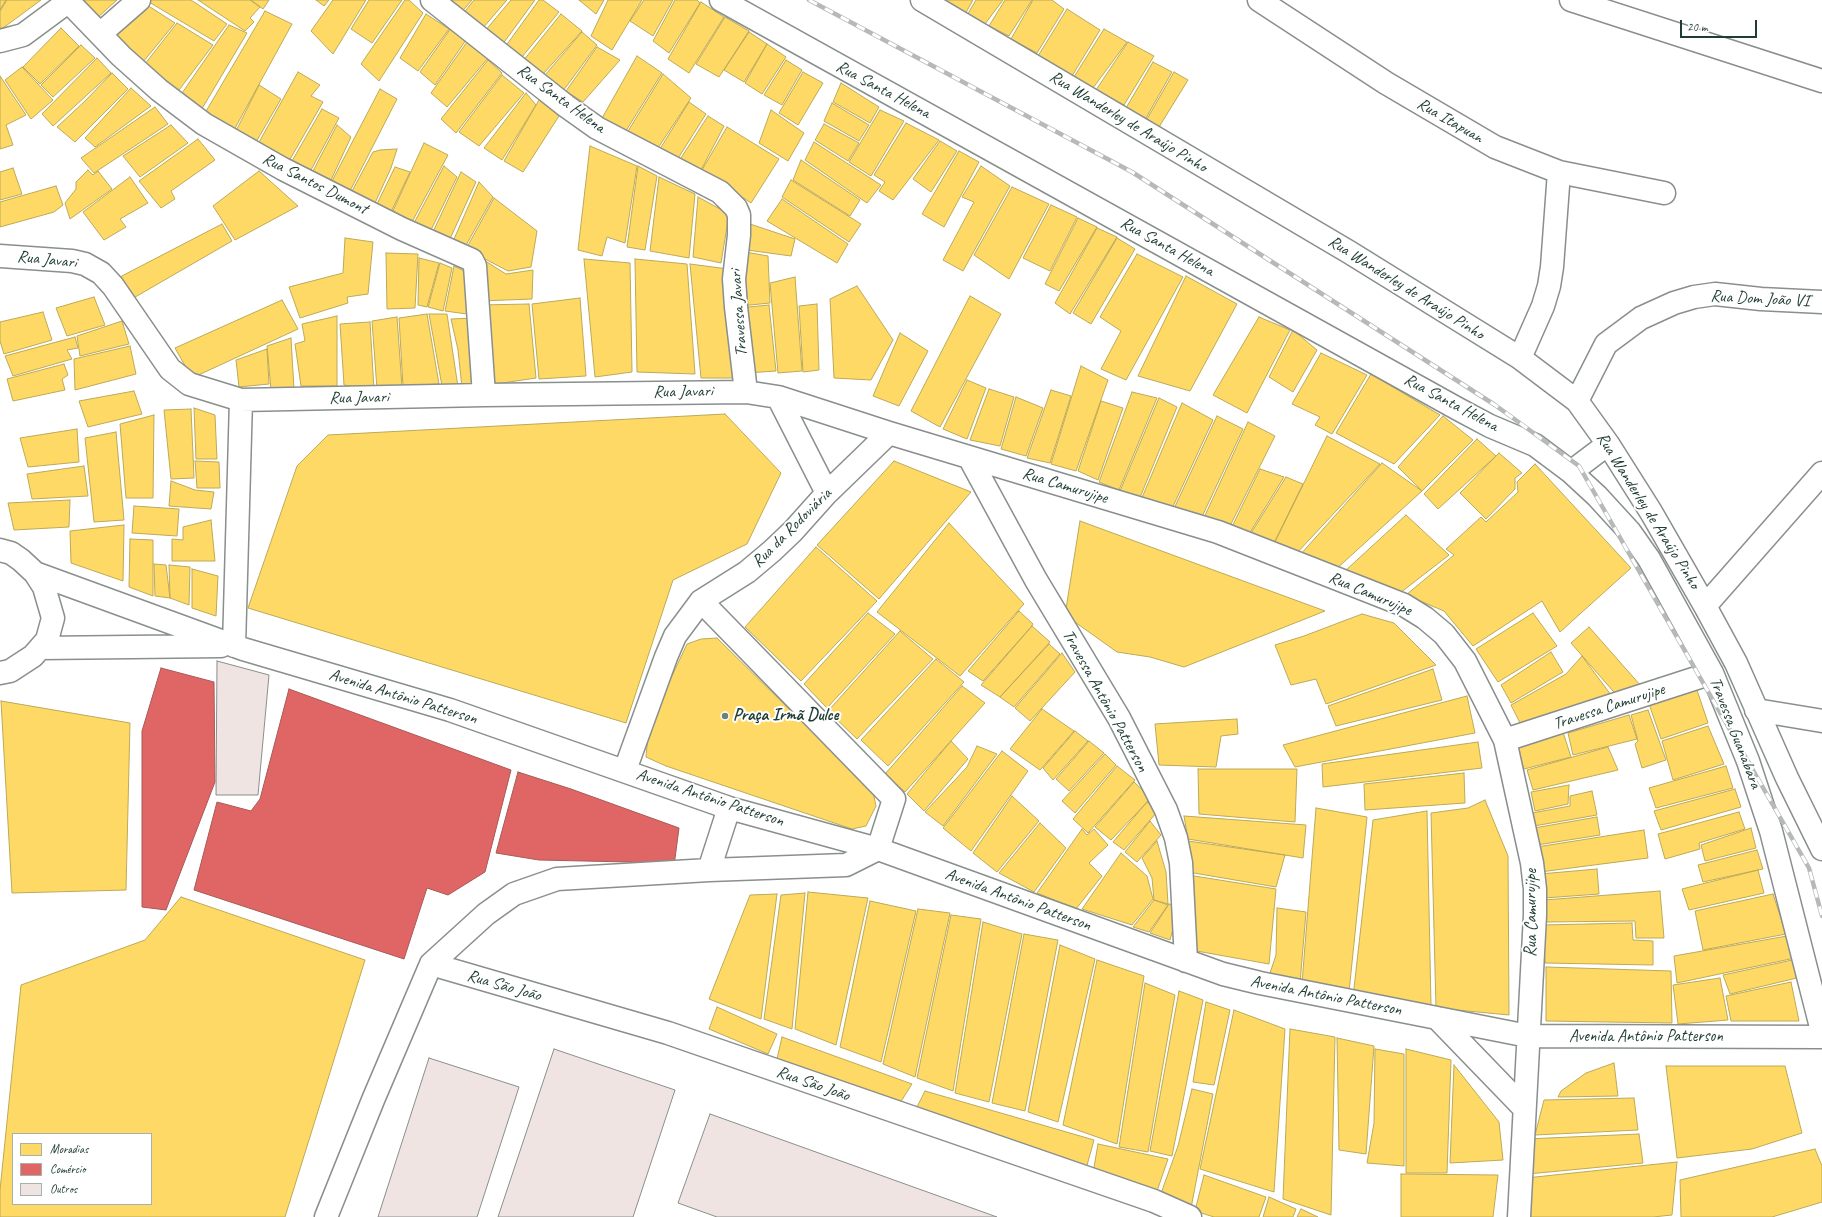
<!DOCTYPE html>
<meta charset="utf-8">
<style>
body{margin:0}
#map{position:relative;width:1822px;height:1217px;overflow:hidden;background:#fff;font-family:Caveat,sans-serif}
canvas{display:block}
.legend{position:absolute;left:12px;top:1133px;width:140px;height:72px;box-sizing:border-box;background:#fff;border:1px solid #a5b1ae;margin:0;padding:5px 7px;list-style:none;font-size:12px;color:#1f3d34}
.legend li{display:flex;align-items:center;gap:8px;height:20px}
.legend b{width:20px;border:1px solid #a5b1ae}
.scale{position:absolute;left:1680px;top:20px;width:77px;height:18px;box-sizing:border-box;border:2px solid #1f3d34;border-top:0;padding-left:5px;font-size:12px;line-height:14px;white-space:nowrap;color:#1f3d34;-webkit-text-stroke:3px #fff;paint-order:stroke}
</style>
<div id="map">
<canvas width="1822" height="1217"></canvas>
<ul class="legend">
<li><b style="height:11px;background:#ffd966"></b>Moradias</li>
<li><b style="height:11px;background:#e06666"></b>Comércio</li>
<li><b style="height:11px;background:#f0e4e3"></b>Outros</li>
</ul>
<div class="scale">20 m</div>
</div>
<script>
const ctx = document.querySelector('canvas').getContext('2d');
ctx.lineJoin = 'round';
function paint(path, color) { ctx.fillStyle = color; ctx.fill(path, 'evenodd'); }
const poly = rows => new Path2D(rows.map(r => 'M' + r).join(''));
function trace(path, color, width, dash) { ctx.strokeStyle = color; ctx.lineWidth = width; ctx.lineCap = dash ? 'butt' : 'round'; ctx.setLineDash(dash || []); ctx.stroke(path); }
function label(font, color, halo, rows, align = 'center') {
  ctx.font = font + ' Caveat,sans-serif'; ctx.lineWidth = 4; ctx.setLineDash([]); ctx.textBaseline = 'middle'; ctx.strokeStyle = halo; ctx.fillStyle = color; for (const [text, x, y, turn = 0] of rows) {
    ctx.save(); ctx.translate(x, y); ctx.rotate((+turn || 0) * Math.PI / 180); ctx.textAlign = isNaN(turn) ? turn : align; if (halo) ctx.strokeText(text, 0, 0); ctx.fillText(text, 0, 0); ctx.restore();
  }
}
const homes = poly([
 [0,0,6,0,0,10,0,0],
 [7,0,41,0,3,28,0,29,0,11,7,0],
 [78,0,117,0,96,19,78,0],
 [150,0,191,0,227,24,214,41,149,2,150,0],
 [198,0,250,0,260,7,250,18,254,22,245,31,198,0],
 [251,0,269,0,263,9,251,0],
 [316,0,329,0,324,6,316,0],
 [333,0,366,0,333,54,311,31,333,0],
 [369,0,402,0,372,43,351,29,369,0],
 [405,0,409,0,423,13,379,81,361,64,405,0],
 [446,0,472,0,459,15,446,0],
 [474,0,507,0,482,29,462,15,474,0],
 [511,0,535,0,502,45,485,31,511,0],
 [539,0,543,0,559,12,522,57,505,47,539,0],
 [579,0,604,0,596,14,579,0],
 [608,0,642,0,612,50,591,36,608,0],
 [644,0,673,0,653,36,630,21,644,0],
 [675,0,697,0,700,3,669,53,653,41,675,0],
 [947,0,973,0,964,16,945,5,947,0],
 [976,0,1003,0,985,24,966,17,976,0],
 [1005,0,1032,0,1009,36,989,26,1005,0],
 [1033,0,1052,0,1064,9,1037,53,1011,39,1033,0],
 [701,2,724,17,689,73,668,59,701,2],
 [147,5,175,23,139,67,109,39,147,5],
 [1067,9,1100,30,1072,76,1038,56,1067,9],
 [265,11,292,24,234,130,205,113,265,11],
 [426,14,449,29,418,71,400,58,426,14],
 [561,14,582,31,543,74,523,61,561,14],
 [725,17,749,31,719,77,696,64,725,17],
 [177,23,213,45,176,94,141,69,177,23],
 [229,25,247,33,200,112,180,96,229,25],
 [61,28,79,46,40,84,23,67,61,28],
 [451,28,466,40,435,85,420,72,451,28],
 [1104,29,1127,42,1093,88,1074,77,1104,29],
 [582,32,597,45,563,91,545,75,582,32],
 [749,32,767,44,744,82,724,70,749,32],
 [467,42,488,58,447,107,431,93,467,42],
 [1128,42,1154,56,1124,105,1096,90,1128,42],
 [767,44,786,57,762,94,745,83,767,44],
 [81,45,95,58,53,97,41,85,81,45],
 [597,47,620,60,583,102,566,91,597,47],
 [637,56,662,73,624,134,601,120,637,56],
 [97,58,111,73,53,126,42,114,97,58],
 [488,60,502,73,456,133,441,119,488,60],
 [786,60,802,70,782,105,764,95,786,60],
 [1153,62,1172,72,1146,118,1126,108,1153,62],
 [22,67,53,100,31,119,5,80,22,67],
 [298,72,320,85,311,96,323,102,289,161,258,144,298,72],
 [803,72,823,83,798,125,779,113,803,72],
 [1174,72,1188,80,1159,127,1147,119,1174,72],
 [112,73,128,89,75,142,57,127,85,101,112,73],
 [663,74,691,98,656,151,625,136,663,74],
 [502,75,524,93,479,146,459,132,502,75],
 [0,76,26,115,6,125,13,145,0,149,0,76],
 [841,83,879,107,870,123,833,102,841,83],
 [259,85,281,99,256,142,236,131,259,85],
 [131,88,151,106,95,147,85,138,131,88],
 [380,89,397,99,350,191,332,181,380,89],
 [526,93,536,105,502,160,484,148,526,93],
 [539,100,559,116,523,172,504,161,539,100],
 [689,102,706,114,677,160,658,152,689,102],
 [832,103,869,125,859,141,824,121,832,103],
 [155,107,168,124,94,173,81,158,155,107],
 [322,109,339,118,311,170,292,161,322,109],
 [771,110,804,133,788,161,759,143,771,110],
 [880,110,904,121,871,176,849,162,880,110],
 [708,116,724,126,699,174,679,161,708,116],
 [906,123,939,140,893,200,879,191,885,182,874,175,906,123],
 [824,124,859,143,848,161,815,140,824,124],
 [171,125,188,143,140,177,123,156,171,125],
 [337,125,351,137,331,180,313,171,337,125],
 [727,127,779,159,751,203,702,170,727,127],
 [198,139,215,160,171,191,175,199,161,208,139,181,198,139],
 [940,141,957,151,931,192,913,179,940,141],
 [814,142,881,185,867,203,805,160,814,142],
 [424,143,448,155,412,222,392,213,424,143],
 [590,146,637,166,625,243,607,237,602,256,578,250,590,146],
 [397,149,391,168,375,203,352,191,373,152,380,150,397,149],
 [959,151,979,162,944,227,922,214,959,151],
 [801,160,860,200,850,216,793,180,801,160],
 [444,166,457,177,430,232,414,223,444,166],
 [638,166,657,176,645,250,627,247,638,166],
 [981,166,1010,186,963,271,943,260,974,202,962,197,981,166],
 [395,167,410,172,391,212,377,204,395,167],
 [13,168,22,194,0,200,0,172,13,168],
 [88,170,93,175,98,171,112,189,70,219,65,203,76,189,76,182,88,170],
 [259,171,298,206,235,240,213,206,259,171],
 [461,172,476,182,449,241,432,234,461,172],
 [130,177,148,203,120,219,126,227,104,240,83,212,130,177],
 [659,177,695,194,689,258,650,251,659,177],
 [791,180,861,224,849,242,782,197,791,180],
 [479,182,493,197,465,247,454,239,479,182],
 [56,186,63,205,54,212,0,227,0,202,56,186],
 [1012,187,1049,204,1009,279,974,255,1012,187],
 [698,197,729,214,721,263,693,257,698,197],
 [494,198,537,231,531,267,508,271,466,249,494,198],
 [782,199,848,244,837,263,767,221,782,199],
 [1051,205,1077,217,1050,271,1023,258,1051,205],
 [1078,218,1097,227,1059,291,1045,284,1078,218],
 [744,222,795,239,791,256,740,249,744,222],
 [222,224,232,241,130,300,116,279,222,224],
 [1097,228,1117,237,1070,314,1055,303,1097,228],
 [345,238,373,242,368,294,347,297,348,303,300,318,289,287,343,273,345,238],
 [1117,238,1135,249,1091,324,1073,313,1117,238],
 [740,251,768,256,770,303,740,306,740,251],
 [386,253,418,254,415,308,387,309,386,253],
 [1137,254,1183,277,1126,380,1101,369,1121,331,1100,317,1137,254],
 [479,257,506,274,533,270,532,299,480,301,479,257],
 [419,258,439,263,427,307,418,305,419,258],
 [584,259,630,263,632,372,595,377,584,259],
 [635,259,687,264,695,374,637,372,635,259],
 [440,263,452,268,443,311,428,307,440,263],
 [690,264,728,269,739,378,701,378,690,264],
 [454,266,470,274,467,314,445,311,454,266],
 [1186,276,1237,304,1190,391,1138,376,1186,276],
 [795,277,802,371,778,373,770,283,795,277],
 [857,286,893,340,871,380,834,378,830,299,857,286],
 [970,296,1001,314,940,427,911,411,970,296],
 [94,297,105,325,67,336,56,308,94,297],
 [580,298,586,376,539,379,532,304,580,298],
 [282,300,298,329,192,378,175,348,282,300],
 [529,304,536,378,489,385,480,305,529,304],
 [817,304,819,370,803,372,799,306,817,304],
 [769,305,776,371,746,373,739,308,769,305],
 [43,312,52,340,4,354,0,341,0,322,43,312],
 [427,314,439,384,403,386,399,318,427,314],
 [429,314,447,314,458,387,442,386,429,314],
 [337,316,337,386,301,386,295,344,305,341,302,324,337,316],
 [397,317,402,387,377,389,372,321,397,317],
 [1259,317,1290,330,1247,413,1213,395,1259,317],
 [474,318,480,387,462,388,458,350,451,319,474,318],
 [122,321,129,344,80,356,77,336,122,321],
 [370,322,374,390,344,385,340,324,370,322],
 [1293,330,1317,350,1293,392,1269,377,1293,330],
 [900,333,928,351,899,406,873,396,900,333],
 [75,337,78,348,67,350,72,359,13,376,5,356,75,337],
 [291,338,294,389,271,390,267,346,291,338],
 [130,346,136,374,75,390,74,359,130,346],
 [267,349,269,384,239,387,236,360,267,349],
 [1321,353,1367,375,1332,434,1315,425,1320,417,1292,404,1321,353],
 [64,364,68,375,62,379,65,390,13,401,7,379,64,364],
 [1081,366,1108,380,1076,471,1051,464,1081,366],
 [1371,374,1440,415,1394,464,1336,433,1371,374],
 [967,380,986,388,967,439,943,429,967,380],
 [989,389,1014,397,1000,446,970,440,989,389],
 [1051,390,1071,396,1050,463,1027,458,1051,390],
 [134,391,142,414,88,427,79,401,134,391],
 [1132,392,1157,398,1119,490,1099,482,1132,392],
 [1016,397,1043,408,1026,456,1001,449,1016,397],
 [1159,398,1177,407,1139,500,1120,491,1159,398],
 [1101,401,1123,408,1098,480,1078,471,1101,401],
 [1182,403,1213,420,1170,513,1141,500,1182,403],
 [194,408,215,415,217,459,196,459,194,408],
 [191,409,194,478,171,479,164,410,191,409],
 [725,414,781,473,747,544,673,580,626,723,248,608,297,466,328,435,725,414],
 [154,415,153,498,126,498,120,424,154,415],
 [1217,416,1243,429,1200,521,1172,513,1217,416],
 [1443,416,1473,440,1422,491,1398,467,1443,416],
 [1248,422,1275,436,1227,532,1202,522,1248,422],
 [77,429,79,462,28,467,20,438,77,429],
 [116,432,124,520,94,522,85,438,116,432],
 [1327,436,1380,464,1295,555,1273,546,1327,436],
 [1477,439,1496,456,1438,509,1424,494,1477,439],
 [1499,453,1522,473,1515,478,1515,489,1486,519,1460,493,1499,453],
 [195,461,219,462,220,488,197,488,195,461],
 [894,461,971,492,879,599,817,545,894,461],
 [1382,463,1422,491,1334,571,1300,555,1382,463],
 [1535,464,1631,568,1560,632,1542,601,1473,646,1444,611,1406,595,1454,555,1446,549,1481,517,1486,522,1518,492,1517,482,1535,464],
 [84,466,88,496,32,499,27,474,84,466],
 [1260,469,1284,477,1246,539,1229,533,1260,469],
 [1286,477,1303,484,1273,545,1248,538,1286,477],
 [171,481,195,490,214,492,211,509,169,506,171,481],
 [70,500,69,527,14,530,8,503,70,500],
 [134,506,179,509,177,536,132,533,134,506],
 [1406,515,1449,555,1400,593,1345,571,1406,515],
 [211,520,215,561,172,561,172,539,183,540,183,527,211,520],
 [1080,521,1325,611,1184,667,1150,657,1117,652,1065,615,1080,521],
 [949,523,1024,604,960,676,877,612,949,523],
 [124,525,123,581,71,563,70,531,124,525],
 [130,539,153,540,153,596,129,587,130,539],
 [816,547,877,601,801,681,745,627,816,547],
 [154,564,166,565,170,598,155,596,154,564],
 [169,565,190,567,189,605,170,598,169,565],
 [192,569,218,576,216,616,192,608,192,569],
 [1019,611,1033,624,1031,627,983,681,968,671,1019,611],
 [868,613,895,634,827,708,804,684,868,613],
 [1533,613,1557,646,1498,682,1476,649,1533,613],
 [1362,614,1394,623,1436,665,1326,704,1316,679,1291,685,1275,645,1304,636,1362,614],
 [1032,626,1050,642,1000,697,981,685,1032,626],
 [1589,627,1641,686,1620,699,1571,643,1589,627],
 [900,631,933,659,857,739,828,711,900,631],
 [717,638,873,792,876,806,866,826,852,829,666,766,646,757,648,735,662,697,687,644,701,639,717,638],
 [1049,644,1060,654,1014,707,1000,697,1049,644],
 [1551,652,1563,672,1511,703,1501,685,1551,652],
 [1062,653,1075,672,1030,721,1015,708,1062,653],
 [1582,656,1611,695,1520,723,1511,705,1566,674,1582,656],
 [936,659,964,682,888,766,861,740,936,659],
 [1433,669,1442,700,1336,726,1328,706,1433,669],
 [1695,684,1708,723,1661,739,1648,701,1695,684],
 [962,686,985,703,905,792,885,774,962,686],
 [1467,696,1475,733,1295,767,1283,745,1467,696],
 [1,701,130,723,126,890,12,893,1,701],
 [1042,709,1074,731,1040,770,1010,749,1042,709],
 [1648,710,1666,760,1642,768,1635,744,1638,741,1631,715,1648,710],
 [1629,715,1637,739,1573,755,1568,733,1629,715],
 [1237,719,1238,734,1221,736,1216,767,1159,765,1155,724,1237,719],
 [1708,726,1724,764,1673,780,1662,741,1708,726],
 [1075,731,1088,741,1053,780,1043,768,1075,731],
 [1563,732,1571,757,1524,769,1516,747,1563,732],
 [951,741,968,759,924,811,907,794,951,741],
 [1089,741,1104,753,1069,791,1056,779,1089,741],
 [1478,742,1482,768,1323,787,1322,764,1478,742],
 [977,746,997,754,943,826,925,812,967,767,977,746],
 [1608,747,1618,770,1533,790,1527,770,1608,747],
 [1002,751,1028,771,971,851,943,828,1002,751],
 [1105,754,1116,765,1075,813,1062,801,1105,754],
 [1117,766,1135,780,1088,833,1073,819,1117,766],
 [1726,766,1733,788,1656,808,1649,788,1726,766],
 [1198,769,1297,769,1295,822,1199,814,1198,769],
 [1464,773,1465,803,1365,810,1364,784,1464,773],
 [1134,782,1151,798,1111,840,1095,827,1134,782],
 [1569,785,1568,804,1535,811,1531,792,1569,785],
 [1735,789,1741,807,1661,830,1654,811,1735,789],
 [1592,791,1597,815,1534,826,1532,813,1570,806,1570,796,1592,791],
 [1012,796,1039,821,997,872,973,853,1012,796],
 [1485,800,1508,856,1509,1015,1436,1008,1431,813,1468,808,1485,800],
 [1147,802,1158,811,1124,850,1113,842,1147,802],
 [1316,808,1367,817,1349,992,1302,983,1316,808],
 [1427,811,1431,1005,1353,997,1373,820,1427,811],
 [1739,812,1745,829,1699,843,1700,849,1665,859,1658,834,1739,812],
 [1184,816,1306,825,1303,858,1188,839,1184,816],
 [1597,817,1600,835,1537,845,1534,828,1597,817],
 [1150,821,1161,835,1137,862,1125,852,1150,821],
 [1040,823,1066,848,1034,892,999,873,1040,823],
 [1751,828,1756,848,1705,861,1701,845,1751,828],
 [1082,829,1087,835,1094,829,1108,845,1089,863,1102,876,1076,909,1037,893,1082,829],
 [1644,830,1648,858,1540,872,1537,847,1644,830],
 [1157,841,1166,872,1168,904,1154,900,1152,878,1142,858,1157,841],
 [1188,841,1285,855,1276,887,1188,872,1188,841],
 [1757,850,1763,869,1703,882,1698,865,1757,850],
 [1121,853,1147,876,1153,899,1132,925,1082,909,1121,853],
 [1597,869,1599,894,1544,898,1540,874,1597,869],
 [1758,870,1764,893,1689,910,1682,889,1758,870],
 [1188,875,1276,889,1269,964,1191,950,1188,875],
 [1660,891,1664,938,1636,938,1635,921,1544,922,1544,900,1660,891],
 [808,892,868,898,836,1045,795,1029,808,892],
 [805,893,792,1029,764,1019,781,895,805,893],
 [777,894,761,1019,709,999,750,895,777,894],
 [1773,894,1786,934,1703,950,1695,911,1773,894],
 [181,897,365,960,285,1217,0,1217,0,1190,21,985,145,940,181,897],
 [13,1134,151,1134,151,1204,13,1204,13,1134],
 [1154,900,1168,905,1149,932,1133,927,1154,900],
 [870,901,916,911,881,1062,840,1047,870,901],
 [1169,904,1179,907,1170,940,1150,933,1169,904],
 [1277,908,1306,912,1300,983,1269,976,1276,955,1277,908],
 [918,909,950,913,915,1077,883,1064,918,909],
 [951,915,981,919,953,1091,917,1078,951,915],
 [983,922,1022,934,989,1102,955,1093,983,922],
 [1632,923,1633,940,1653,941,1653,965,1545,963,1543,925,1632,923],
 [1024,934,1058,940,1025,1111,992,1103,1024,934],
 [1787,936,1795,958,1677,983,1674,956,1787,936],
 [1060,945,1095,959,1058,1122,1028,1112,1060,945],
 [1797,959,1801,977,1730,994,1723,975,1797,959],
 [1097,960,1144,976,1117,1144,1063,1125,1097,960],
 [1546,967,1671,971,1672,1023,1546,1021,1546,967],
 [1720,978,1728,1020,1678,1024,1673,985,1720,978],
 [1791,982,1799,1021,1731,1021,1726,996,1791,982],
 [1145,983,1175,995,1148,1152,1119,1147,1145,983],
 [1179,991,1203,1000,1172,1156,1150,1151,1179,991],
 [1206,1002,1230,1010,1214,1085,1193,1082,1206,1002],
 [717,1007,777,1034,768,1054,709,1029,717,1007],
 [1234,1010,1285,1029,1274,1192,1200,1169,1234,1010],
 [1290,1029,1335,1037,1331,1215,1283,1199,1290,1029],
 [782,1037,912,1084,900,1103,777,1059,782,1037],
 [1337,1038,1374,1046,1366,1154,1339,1150,1337,1038],
 [1375,1049,1404,1054,1404,1166,1367,1163,1374,1123,1375,1049],
 [1406,1049,1451,1060,1447,1173,1406,1173,1406,1049],
 [1614,1063,1618,1096,1558,1097,1561,1091,1586,1073,1614,1063],
 [1454,1065,1499,1122,1503,1160,1450,1163,1454,1065],
 [1666,1066,1785,1066,1802,1133,1752,1149,1677,1158,1666,1066],
 [1192,1089,1213,1094,1191,1208,1159,1199,1178,1146,1192,1089],
 [925,1091,1094,1140,1086,1169,916,1109,925,1091],
 [1634,1098,1638,1130,1535,1135,1544,1100,1634,1098],
 [1639,1134,1643,1163,1528,1174,1526,1139,1639,1134],
 [1098,1144,1168,1159,1156,1194,1093,1173,1098,1144],
 [1815,1149,1822,1166,1822,1202,1772,1217,1681,1217,1680,1180,1815,1149],
 [1677,1162,1672,1215,1653,1217,1525,1217,1526,1178,1677,1162],
 [1401,1174,1498,1175,1493,1217,1401,1217,1401,1174],
 [1204,1175,1266,1197,1259,1217,1214,1217,1195,1211,1204,1175],
 [1269,1197,1296,1209,1293,1217,1263,1217,1269,1197],
 [1301,1209,1318,1217,1297,1217,1301,1209]
]);
paint(homes, '#ffd966');
trace(homes, '#bcaa57', 1);
const shops = poly([
 [161,668,214,682,215,782,166,910,142,907,142,731,161,668],
 [289,689,511,770,485,872,448,895,427,888,404,959,194,890,217,802,251,811,260,799,289,689],
 [518,772,571,789,679,828,674,866,629,862,539,860,496,853,518,772]
]);
paint(shops, '#e06666');
trace(shops, '#a65a57', 1);
const building = poly([
 [217,661,269,675,258,795,216,795,217,661],
 [554,1049,675,1090,633,1217,498,1217,554,1049],
 [429,1058,519,1087,477,1217,378,1217,429,1058],
 [710,1114,997,1217,717,1217,678,1203,710,1114]
]);
paint(building, '#f0e4e3');
trace(building, '#898f8d', 1);
const minor = poly([
 [67,0,121,56,159,90,204,124,283,169,402,229,472,260,475,266,484,395],
 [432,0,566,106,597,128,720,192,736,208,739,215,739,235,734,279,736,307,746,392],
 [721,0,1458,409,1490,426,1535,445,1571,472,1608,444],
 [922,0,1349,252,1520,358,1577,401,1608,444,1651,512,1705,606,1736,663,1787,778,1822,849],
 [1259,0,1386,83,1495,147,1559,172,1664,193],
 [1571,0,1822,81],
 [100,34,139,0],
 [0,41,23,35,69,1],
 [0,256,72,261,85,264,101,273,113,286,170,369,189,384,241,400,484,395,746,392,778,397,889,433,1218,532,1404,605,1425,618,1444,634,1465,661,1505,740,1532,863,1535,889,1535,915,1519,1217],
 [1520,358,1543,306,1549,286,1552,267,1559,172],
 [778,397,827,493],
 [1577,401,1606,344,1641,318,1674,303,1694,297,1715,294,1761,299,1822,302],
 [969,457,1036,580,1119,718,1166,810,1176,838,1181,863,1186,961],
 [1571,472,1597,496,1630,532,1649,559,1712,673,1748,761,1771,831,1822,1031],
 [0,550,11,553,21,560,35,573,44,587,53,618,47,640,33,656,10,671,0,673],
 [35,573,243,649,450,710,729,808,878,849,1223,974,1260,983,1528,1036,1822,1037],
 [701,601,894,799,878,849],
 [1705,606,1822,473],
 [234,646,241,400],
 [40,648,221,646],
 [1756,710,1822,721],
 [1505,740,1712,673],
 [625,770,666,657,675,636,701,601,747,572,772,551,793,531,827,493,889,433],
 [709,870,729,808],
 [431,964,668,1033,1154,1201,1190,1217],
 [1437,1018,1524,1108],
 [326,1217,373,1100,431,964,486,914,514,894,557,879,709,870,846,865,878,849]
]);
trace(minor, '#898f8d', 25);
trace(minor, '#fff', 22);
const rail = poly([
 [809,0,1132,172,1495,405,1579,466,1809,868,1822,916]
]);
trace(rail, '#b6b9b8', 4.5);
trace(rail, '#fff', 3, [9]);
for (const [x, y, r, color] of [
 [725,716,4,"#6d817b"]
]) { const dot = new Path2D(); dot.arc(x, y, r, 0, 2 * Math.PI); ctx.fillStyle = color; ctx.fill(dot); trace(dot, '#fff', 1.5); }
label('17px', '#1f3d34', '#fff', [
 ["Rua Santa Helena",883,90,28],
 ["Rua Santa Helena",561,99,36],
 ["Rua Itapuan",1450,121,30],
 ["Rua Wanderley de Araújo Pinho",1128,122,31],
 ["Rua Santos Dumont",315,184,27],
 ["Rua Santa Helena",1167,247,29],
 ["Rua Javari",47,260,6],
 ["Rua Wanderley de Araújo Pinho",1406,288,32],
 ["Rua Dom João VI",1760,299,3],
 ["Travessa Javari",739,313,-94],
 ["Rua Javari",683,392,-1],
 ["Rua Javari",359,398,-1],
 ["Rua Santa Helena",1451,403,28],
 ["Rua Camurujipe",1065,486,17],
 ["Rua Wanderley de Araújo Pinho",1648,511,58],
 ["Rua da Rodoviária",792,528,-45],
 ["Rua Camurujipe",1370,594,23],
 ["Avenida Antônio Patterson",403,697,17],
 ["Travessa Antônio Patterson",1105,701,61],
 ["Travessa Camurujipe",1609,707,-18],
 ["Travessa Guanabara",1735,733,69],
 ["Avenida Antônio Patterson",710,798,18],
 ["Avenida Antônio Patterson",1018,900,20],
 ["Rua Camurujipe",1532,913,-90],
 ["Rua São João",504,986,16],
 ["Avenida Antônio Patterson",1326,996,11],
 ["Avenida Antônio Patterson",1646,1037],
 ["Rua São João",813,1084,19]
]);
label('bold 17px', '#1f3d34', '#fff', [
 ["Praça Irmã Dulce",733,716]
], 'left');
</script>
